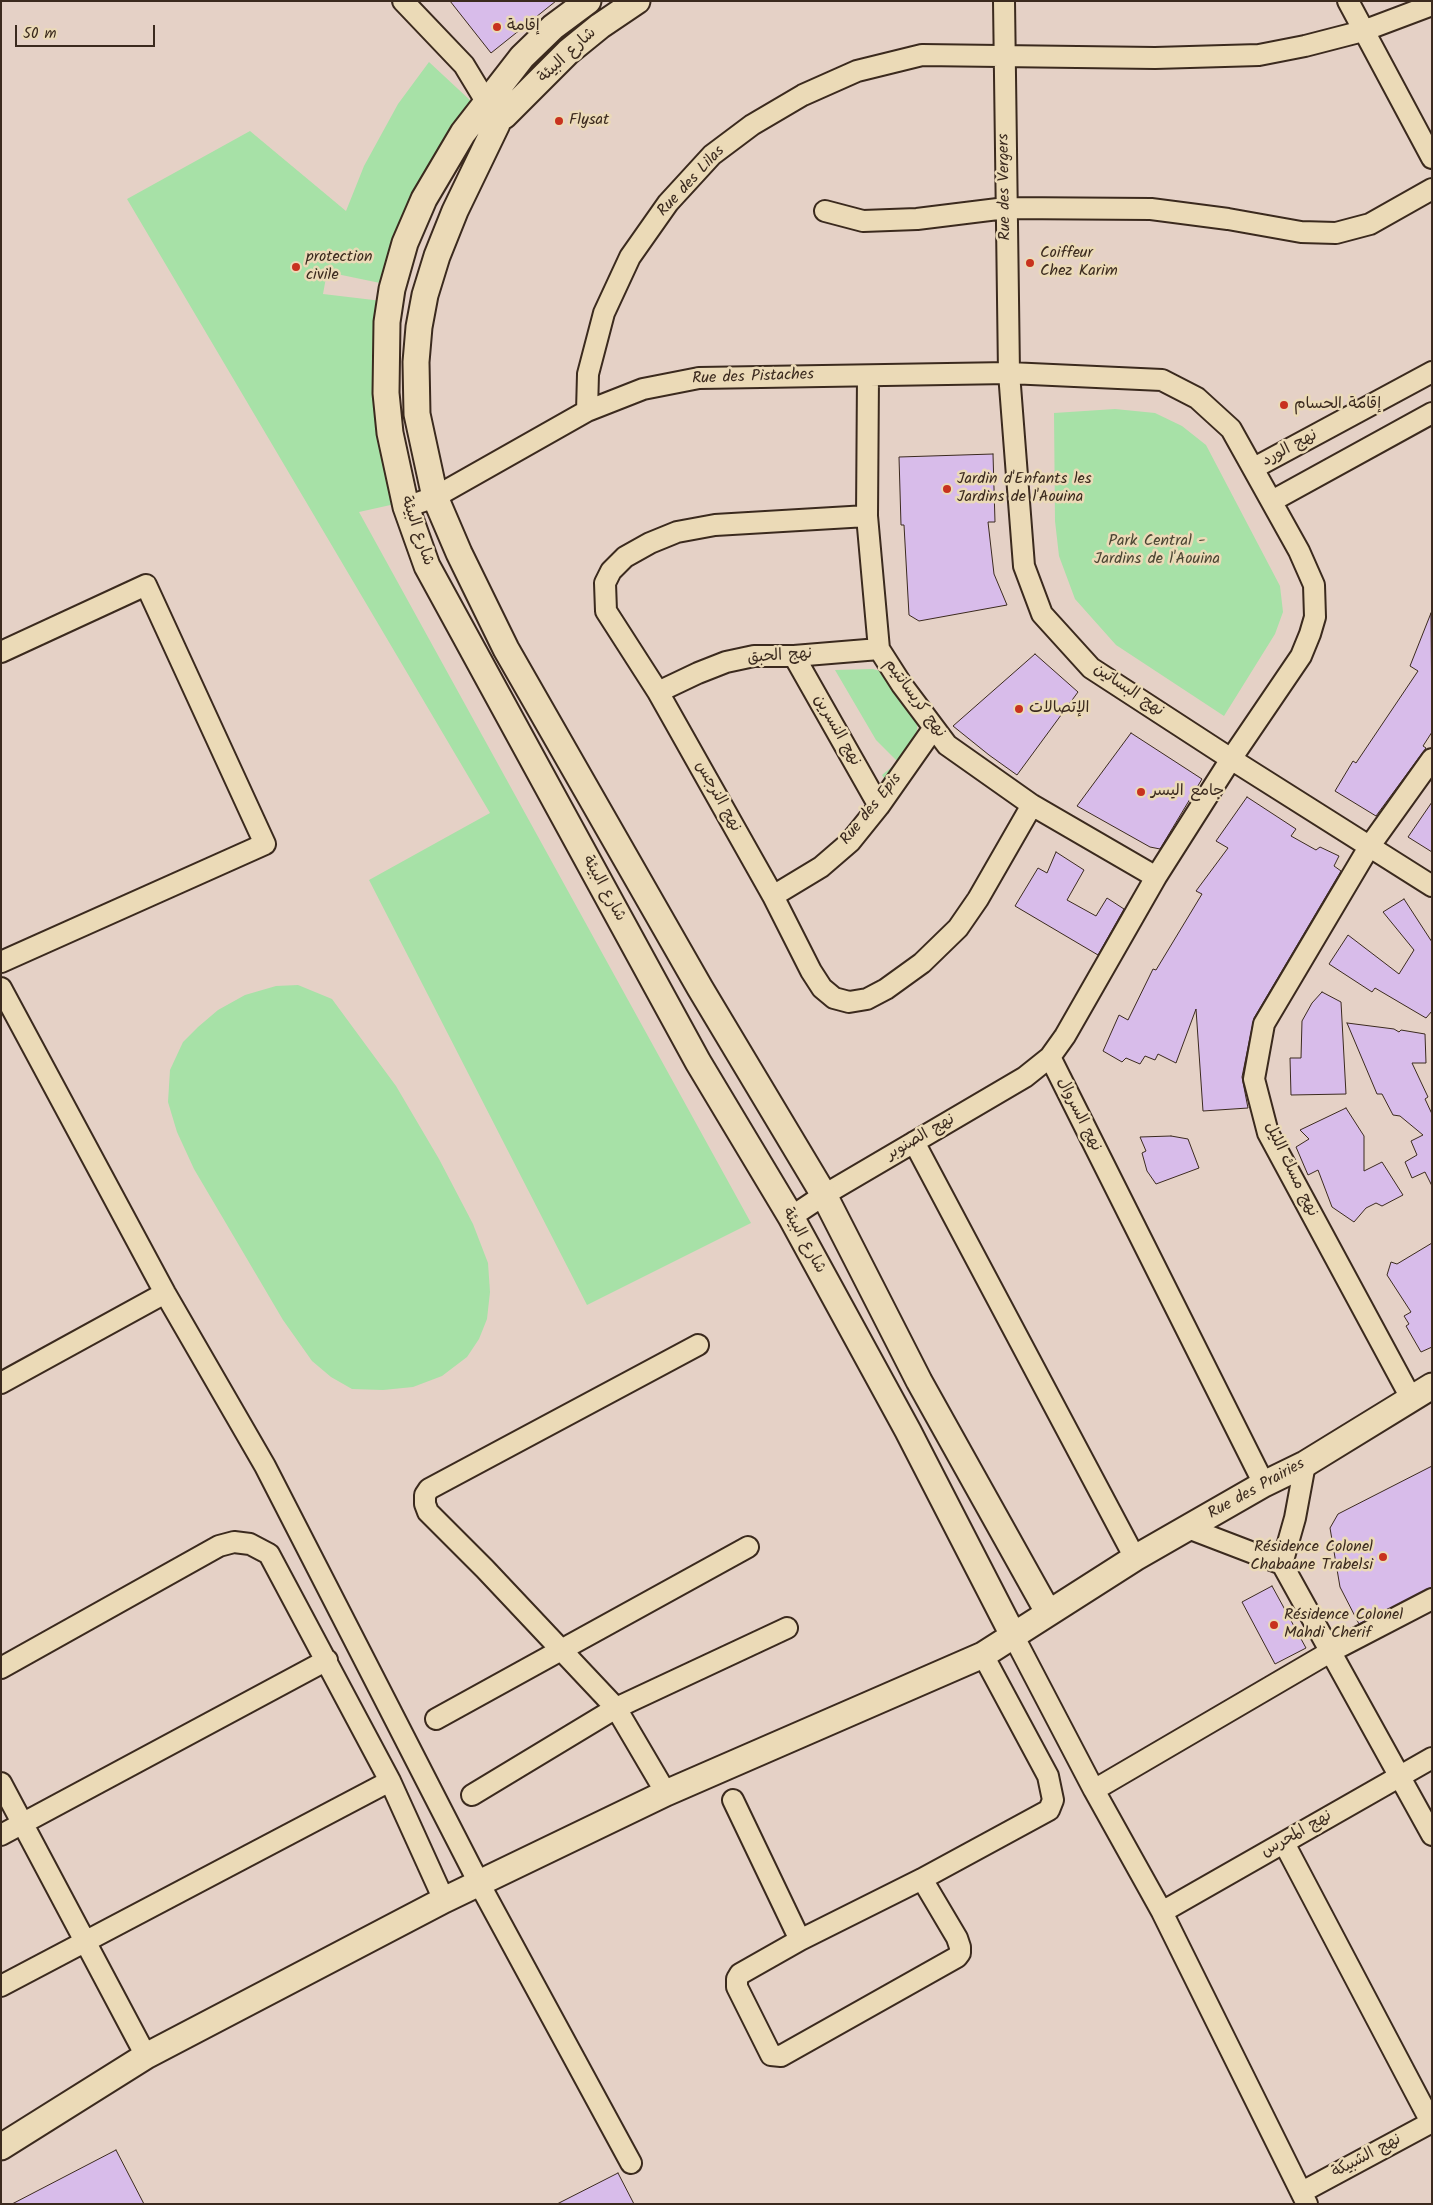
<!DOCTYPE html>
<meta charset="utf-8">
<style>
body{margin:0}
#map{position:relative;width:1433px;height:2205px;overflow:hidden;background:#e5d1c6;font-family:Kalam,sans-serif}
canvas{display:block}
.frame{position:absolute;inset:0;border:2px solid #3b2a1e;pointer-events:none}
.scale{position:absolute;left:15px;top:25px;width:140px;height:22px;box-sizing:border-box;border:2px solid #3b2a1e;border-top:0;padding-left:6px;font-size:15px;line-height:18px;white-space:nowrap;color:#3b2a1e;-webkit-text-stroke:4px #ebdab7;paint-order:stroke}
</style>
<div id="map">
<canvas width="1433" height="2205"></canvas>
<div class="frame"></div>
<div class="scale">50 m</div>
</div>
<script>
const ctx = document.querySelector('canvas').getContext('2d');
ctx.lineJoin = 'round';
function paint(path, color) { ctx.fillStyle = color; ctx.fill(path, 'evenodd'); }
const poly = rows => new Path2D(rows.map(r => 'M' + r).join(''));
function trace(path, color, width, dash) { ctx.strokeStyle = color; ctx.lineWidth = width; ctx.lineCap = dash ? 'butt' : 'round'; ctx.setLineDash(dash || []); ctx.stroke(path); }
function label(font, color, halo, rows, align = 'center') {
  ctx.font = font + ' Kalam,"Playpen Sans Arabic",sans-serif'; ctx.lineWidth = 5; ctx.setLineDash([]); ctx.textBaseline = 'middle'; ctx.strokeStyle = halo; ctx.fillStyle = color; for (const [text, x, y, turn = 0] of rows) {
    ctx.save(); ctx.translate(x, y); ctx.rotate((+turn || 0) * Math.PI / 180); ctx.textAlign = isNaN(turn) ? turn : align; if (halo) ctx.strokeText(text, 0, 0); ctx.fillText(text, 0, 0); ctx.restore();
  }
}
paint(poly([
 [429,62,472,102,385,284,327,272,323,294,382,301,395,504,359,512,751,1223,587,1305,369,880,490,813,127,199,250,131,346,211,364,166,398,104],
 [1115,409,1155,413,1182,426,1206,445,1280,586,1283,612,1275,634,1224,716,1116,645,1075,599,1059,556,1055,521,1054,413],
 [873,669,887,673,918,722,916,738,886,781,882,775,898,762,876,740,835,670],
 [298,985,332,999,396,1086,439,1159,473,1224,488,1263,490,1292,487,1319,479,1339,467,1357,442,1376,413,1387,383,1390,352,1389,331,1377,312,1361,283,1320,194,1169,177,1132,168,1102,170,1070,183,1042,198,1027,218,1010,245,995,276,986]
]), '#a7e1a7');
const building = poly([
 [450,1,556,1,491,53,450,1],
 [993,454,995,522,988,522,994,574,1007,605,919,621,909,615,904,525,901,525,899,457,993,454],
 [1431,613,1432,732,1423,746,1426,748,1376,816,1335,791,1353,761,1356,763,1418,671,1410,666,1431,613],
 [1035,654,1078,692,1017,775,989,755,953,726,1035,654],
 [1131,733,1202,779,1160,849,1150,847,1077,806,1131,733],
 [1247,797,1296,829,1291,836,1316,850,1320,847,1339,856,1334,866,1341,871,1254,1018,1242,1077,1248,1108,1203,1111,1196,1009,1176,1063,1158,1054,1155,1060,1145,1056,1140,1064,1126,1058,1122,1062,1103,1051,1119,1015,1128,1020,1153,969,1156,970,1202,894,1196,891,1228,848,1216,841,1247,797],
 [1432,802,1432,852,1408,837,1432,802],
 [1056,852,1084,870,1067,900,1096,916,1107,898,1124,909,1098,955,1015,906,1038,868,1047,873,1056,852],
 [1404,899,1432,942,1432,1011,1426,1018,1375,988,1372,992,1329,964,1348,935,1399,974,1414,950,1383,912,1404,899],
 [1322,992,1341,1002,1346,1094,1291,1095,1290,1058,1301,1058,1302,1021,1312,1003,1322,992],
 [1347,1023,1394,1029,1399,1032,1401,1030,1425,1034,1426,1063,1412,1063,1428,1097,1425,1099,1432,1114,1432,1186,1425,1172,1412,1178,1405,1162,1417,1155,1411,1141,1423,1135,1400,1116,1393,1115,1382,1094,1377,1094,1347,1023],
 [1346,1108,1364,1136,1364,1171,1382,1162,1403,1195,1382,1206,1376,1203,1366,1208,1354,1222,1332,1207,1318,1170,1308,1175,1296,1147,1309,1139,1300,1130,1346,1108],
 [1171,1136,1188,1139,1199,1168,1156,1184,1147,1171,1142,1153,1146,1151,1140,1137,1171,1136],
 [1432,1243,1432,1347,1421,1352,1406,1326,1409,1324,1404,1316,1411,1312,1387,1275,1391,1262,1397,1264,1432,1243],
 [1432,1466,1432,1587,1359,1624,1340,1587,1330,1528,1338,1514,1432,1466],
 [1272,1586,1306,1648,1275,1664,1242,1602,1272,1586],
 [116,2150,144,2204,12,2204,116,2150],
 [618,2173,634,2204,557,2204,618,2173]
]);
paint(building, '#d8bcea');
trace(building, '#3b2a1e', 1);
const minor = poly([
 [403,1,464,65,487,103],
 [1004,1,1009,373,1024,566,1042,614,1091,668,1231,759,1432,886],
 [1348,1,1432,158],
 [825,211,863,221,917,219,1006,208,1151,209,1228,219,1301,232,1336,233,1370,224,1432,189],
 [868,376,867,516,879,649,902,685,947,745,1032,805,1156,877],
 [587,411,588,374,604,313,630,257,668,203,712,155,752,125,803,95,857,71,922,55,1155,58,1259,55,1305,46,1363,31,1432,5],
 [1254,468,1432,372],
 [1272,501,1432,413],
 [406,507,435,497,587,411,643,389,699,378,1009,373,1162,380,1197,398,1231,429,1299,551,1314,585,1315,617,1310,634,1301,656,1231,759,1156,877,1065,1036,1050,1057,1264,1484],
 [867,516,715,525,677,532,650,543,625,557,611,571,605,583,606,611,658,692,773,896,811,971,822,988,834,998,849,1002,867,999,886,989,922,963,958,928,978,899,1032,805],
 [1,652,146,585,265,844,1,962],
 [794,656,879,806],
 [658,692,698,673,726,662,754,656,794,656,879,649],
 [773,896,821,867,850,842,879,806,933,729],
 [1,988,165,1293,265,1466,480,1885,631,2163],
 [914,1142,1135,1558],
 [791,1217,824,1195,1025,1077,1050,1057],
 [1,1383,165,1293],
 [1411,1398,1268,1133,1254,1079,1264,1024,1369,847,1432,759],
 [1188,1528,1282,1564,1432,1835],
 [1282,1564,1295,1518,1305,1464],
 [1014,1637,1094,1790,1162,1912,1307,2204],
 [1,1668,219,1546,234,1542,250,1544,269,1554,390,1781,444,1900],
 [436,1719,748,1547],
 [1,1783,146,2056],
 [1094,1790,1330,1652,1432,1599],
 [666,1793,616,1708,485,1569,428,1512,425,1504,425,1495,429,1489,698,1345],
 [472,1795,616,1708,787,1628],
 [733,1800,800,1940],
 [1,1835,327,1660],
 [1284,1843,1431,2122],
 [922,1879,957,1938,960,1947,960,1953,957,1957,781,2056,771,2055,737,1987,737,1979,740,1974,800,1940,922,1879,1049,1810,1053,1800,1048,1776,983,1655],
 [1162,1912,1432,1758],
 [1,1986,390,1781],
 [1302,2192,1432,2122]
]);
const tertiary = poly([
 [588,1,553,27,522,57,463,133,424,199,405,243,392,289,387,322,386,393,390,433,406,507,427,566,698,1062,791,1217,908,1431,1014,1637],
 [504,116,568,52,600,26,637,1],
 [497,124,455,211,437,256,425,295,419,327,416,362,417,414,435,497,459,553,506,649,700,988,824,1195,919,1381,1048,1612],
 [1,2147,146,2056,444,1900,666,1793,983,1655,1135,1558,1264,1484,1305,1464,1432,1386]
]);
trace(minor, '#3b2a1e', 24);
trace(tertiary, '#3b2a1e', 29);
trace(minor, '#ebdab7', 20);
trace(tertiary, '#ebdab7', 25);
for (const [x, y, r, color] of [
 [497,27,5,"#c8321e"],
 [559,121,5,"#c8321e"],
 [1030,263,5,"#c8321e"],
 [296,267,5,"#c8321e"],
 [1284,405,5,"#c8321e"],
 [947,489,5,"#c8321e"],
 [1019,709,5,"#c8321e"],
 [1141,792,5,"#c8321e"],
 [1383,1557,5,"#c8321e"],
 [1274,1625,5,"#c8321e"]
]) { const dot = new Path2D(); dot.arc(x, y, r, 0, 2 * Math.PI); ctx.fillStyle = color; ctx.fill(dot); trace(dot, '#ebdab7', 2); }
label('16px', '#3b2a1e', '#ebdab7', [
 ["إقامة",507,27],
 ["Flysat",569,121],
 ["Coiffeur",1040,254],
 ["Chez Karim",1040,272],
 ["protection",306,258],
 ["civile",306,276],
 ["إقامة الحسام",1294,405],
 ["Jardin d'Enfants les",957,480],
 ["Jardins de l'Aouina",957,498],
 ["الإتصالات",1029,709],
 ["جامع اليسر",1151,792],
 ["Résidence Colonel",1373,1548,"right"],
 ["Chabaane Trabelsi",1373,1566,"right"],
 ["Résidence Colonel",1284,1616],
 ["Mahdi Cherif",1284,1634]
], 'left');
label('16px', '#3b2a1e', '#ebdab7', [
 ["شارع البيئة",568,56,-43],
 ["Rue des Lilas",692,182,-47],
 ["Rue des Vergers",1006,187,-91],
 ["Rue des Pistaches",753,378,-2],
 ["نهج الورد",1290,449,-28],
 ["شارع البيئة",416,531,71],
 ["نهج الحبق",780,657,-4],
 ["نهج البساتين",1128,691,34],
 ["نهج كريسانتيم",914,699,54],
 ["نهج النسرين",836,731,60],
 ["نهج النرجس",717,797,61],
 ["Rue des Epis",872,810,-51],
 ["شارع البيئة",603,889,61],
 ["نهج السروال",1078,1115,63],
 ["نهج الصنوبر",921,1138,-30],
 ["نهج مسك الليل",1290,1170,64],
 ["شارع البيئة",803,1241,61],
 ["Rue des Prairies",1257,1490,-29],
 ["نهج المحرس",1297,1835,-30],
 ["نهج الشبيكة",1367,2157,-28]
]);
label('16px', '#4b4533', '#ebdab7', [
 ["Park Central -",1157,542],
 ["Jardins de l'Aouina",1157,560]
]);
</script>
